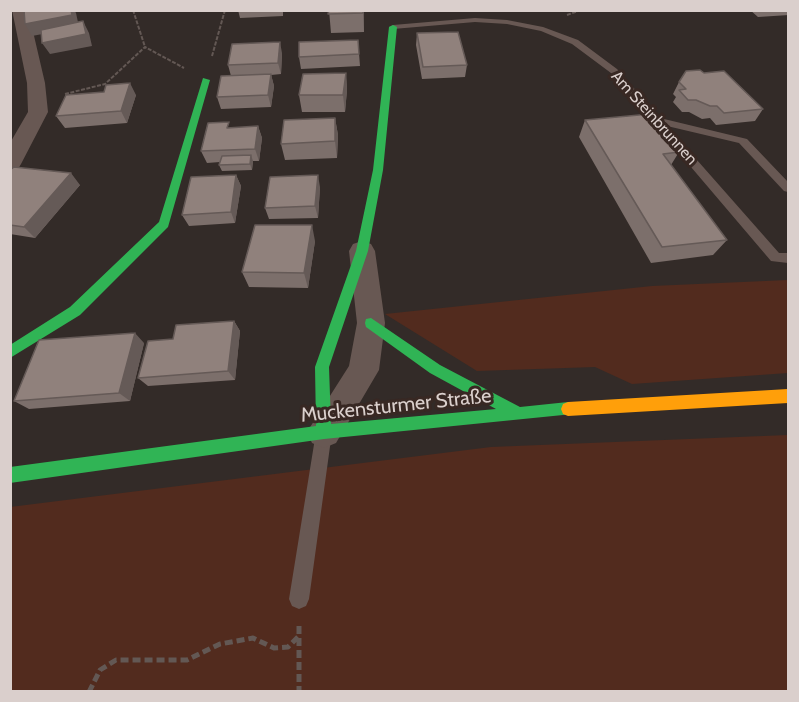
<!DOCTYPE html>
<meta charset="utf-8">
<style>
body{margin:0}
#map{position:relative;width:799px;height:702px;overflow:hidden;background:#332b28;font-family:Cabin,sans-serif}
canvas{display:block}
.frame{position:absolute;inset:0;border:12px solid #dacfcc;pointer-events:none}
</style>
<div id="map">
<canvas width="799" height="702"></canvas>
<div class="frame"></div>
</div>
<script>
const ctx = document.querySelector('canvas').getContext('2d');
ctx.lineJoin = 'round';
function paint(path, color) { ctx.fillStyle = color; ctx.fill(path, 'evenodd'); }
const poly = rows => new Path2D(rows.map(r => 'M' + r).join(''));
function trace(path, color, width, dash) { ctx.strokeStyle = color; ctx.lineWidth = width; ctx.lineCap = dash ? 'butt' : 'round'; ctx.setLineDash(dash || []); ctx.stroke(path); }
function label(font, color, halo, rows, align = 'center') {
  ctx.font = font + ' Cabin,sans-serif'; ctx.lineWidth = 6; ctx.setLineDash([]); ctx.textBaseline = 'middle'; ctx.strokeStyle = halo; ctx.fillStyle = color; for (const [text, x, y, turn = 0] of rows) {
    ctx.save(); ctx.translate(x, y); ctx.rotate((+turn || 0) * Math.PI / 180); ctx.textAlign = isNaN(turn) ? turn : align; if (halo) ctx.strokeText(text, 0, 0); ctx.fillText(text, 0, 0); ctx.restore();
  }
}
paint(poly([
 [788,280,788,373,632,384,595,367,477,371,385,314,652,286],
 [788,435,788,691,11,691,10,507,491,447]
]), '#522b1e');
trace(poly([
 [133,10,145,47],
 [567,15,581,10],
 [212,56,225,10],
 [65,94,105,84,145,47,184,68]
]), '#635854', 2, [4, 1.5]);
trace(poly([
 [299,626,299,692],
 [89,692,100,670,116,660,187,660,220,644,253,638,274,648,288,647,299,636]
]), '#635854', 5, [8, 4]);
paint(poly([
 [475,18,507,20,543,27,578,40,617,69,660,118,747,139,788,182,788,192,784,191,739,143,667,126,779,253,788,253,788,263,771,261,611,73,572,44,541,31,507,24,475,22,393,29,389,27,393,25,475,18],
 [324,424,330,426,332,432,309,599,306,606,299,609,292,606,289,599,316,432,318,426,324,424]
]), '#685853');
paint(poly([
 [12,10,28,10,45,83,48,112,21,164,18,169,10,171,10,143,28,112,27,83,12,10],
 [362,241,371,244,375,251,385,323,379,370,336,443,324,448,312,443,307,432,349,366,357,323,349,251,353,244,362,241]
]), '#685853');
paint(poly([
 [393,25,397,27,383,170,368,251,329,367,331,424,496,409,430,373,366,327,365,323,366,319,371,318,440,365,520,407,568,402,573,404,575,409,573,414,324,439,10,483,10,467,316,426,315,367,356,251,373,170,389,27,393,25],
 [203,78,210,80,168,227,80,315,10,358,10,345,70,307,159,222,203,78]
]), '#30b455');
paint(poly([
 [788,389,788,403,568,416,563,414,561,409,563,404,568,402,788,389]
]), '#ff9f0a');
paint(poly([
 [238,10,283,10,283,16,240,18],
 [329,10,364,10,364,32,331,33],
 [750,10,789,10,789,15,758,17],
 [417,33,467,65,465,77,422,79,416,45],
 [358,40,360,66,301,69,299,57],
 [282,53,281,74,271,75,274,86,271,107,221,109,217,97,231,76,228,65],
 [346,73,347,90,345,112,302,112,299,95],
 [704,73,763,109,755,121,716,125,710,118,702,119,689,112,682,112,673,102,676,97,673,94,679,82],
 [104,92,136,95,127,123,65,128,56,116],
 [335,118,338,135,337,158,285,160,281,144],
 [585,120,679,152,671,165,727,240,713,255,651,263,579,137],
 [258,126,262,138,259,161,253,161,252,170,222,171,219,165,220,162,207,163,201,151,231,128],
 [10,170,80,185,35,238,10,234],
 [236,175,241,186,235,223,189,226,182,215],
 [320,187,318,218,269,219,265,208],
 [315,241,308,288,249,287,242,272],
 [234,321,240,331,235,380,148,386,138,378,173,339],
 [144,343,130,401,29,409,14,401]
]), '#7c6f6b');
paint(poly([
 [71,10,74,10,76,13,79,27,32,36,25,24],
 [363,10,364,10,364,32],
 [83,21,89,33,92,46,50,54,42,43],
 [280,42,282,53,281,74,278,63],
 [346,73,347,90,345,112,343,95],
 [271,74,274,86,271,107,268,95],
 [130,83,136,95,127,123,121,111],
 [335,118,338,135,337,158,335,141],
 [258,126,262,138,259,161,255,149],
 [251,155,253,161,252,170,250,164],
 [71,173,80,185,35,238,24,227],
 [236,175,241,186,235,223,231,212],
 [318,175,320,187,318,218,315,206],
 [312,225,315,241,308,288,304,273],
 [234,321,240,331,235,380,228,371],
 [135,333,144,343,130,401,119,393]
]), '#655a57');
const building = poly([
 [24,10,71,10,72,15,25,24,24,10],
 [329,10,363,10,363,13,328,14,329,10],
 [83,21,86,34,42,43,41,30,83,21],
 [458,32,467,65,423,67,417,33,458,32],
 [358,40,359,54,299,57,299,42,358,40],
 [280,42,278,63,228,65,232,44,280,42],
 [700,70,704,73,724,71,763,109,724,113,717,106,710,106,696,100,688,100,679,90,686,89,679,82,686,71,700,70],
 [346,73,343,95,299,95,303,74,346,73],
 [271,74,268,95,217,97,221,76,271,74],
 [130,83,121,111,56,116,66,95,104,92,106,85,130,83],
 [650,114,679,152,663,154,727,240,662,247,585,120,650,114],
 [335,118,335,141,281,144,284,120,335,118],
 [229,122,227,128,258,126,255,149,201,151,208,123,229,122],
 [251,155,250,164,219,165,222,156,251,155],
 [14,167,71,173,24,227,10,225,10,170,14,167],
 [236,175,231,212,182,215,191,177,236,175],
 [318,175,315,206,265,208,270,177,318,175],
 [255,225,312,225,304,273,242,272,255,225],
 [234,321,228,371,138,378,148,341,173,339,176,325,234,321],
 [135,333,119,393,14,401,39,340,135,333]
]);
paint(building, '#90817c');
trace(building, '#655a57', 1.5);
label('16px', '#dacfcc', '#382823', [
 ["Am Steinbrunnen",654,118,48]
]);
label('20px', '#dacfcc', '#382823', [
 ["Muckensturmer Straße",396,406,-6]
]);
</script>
